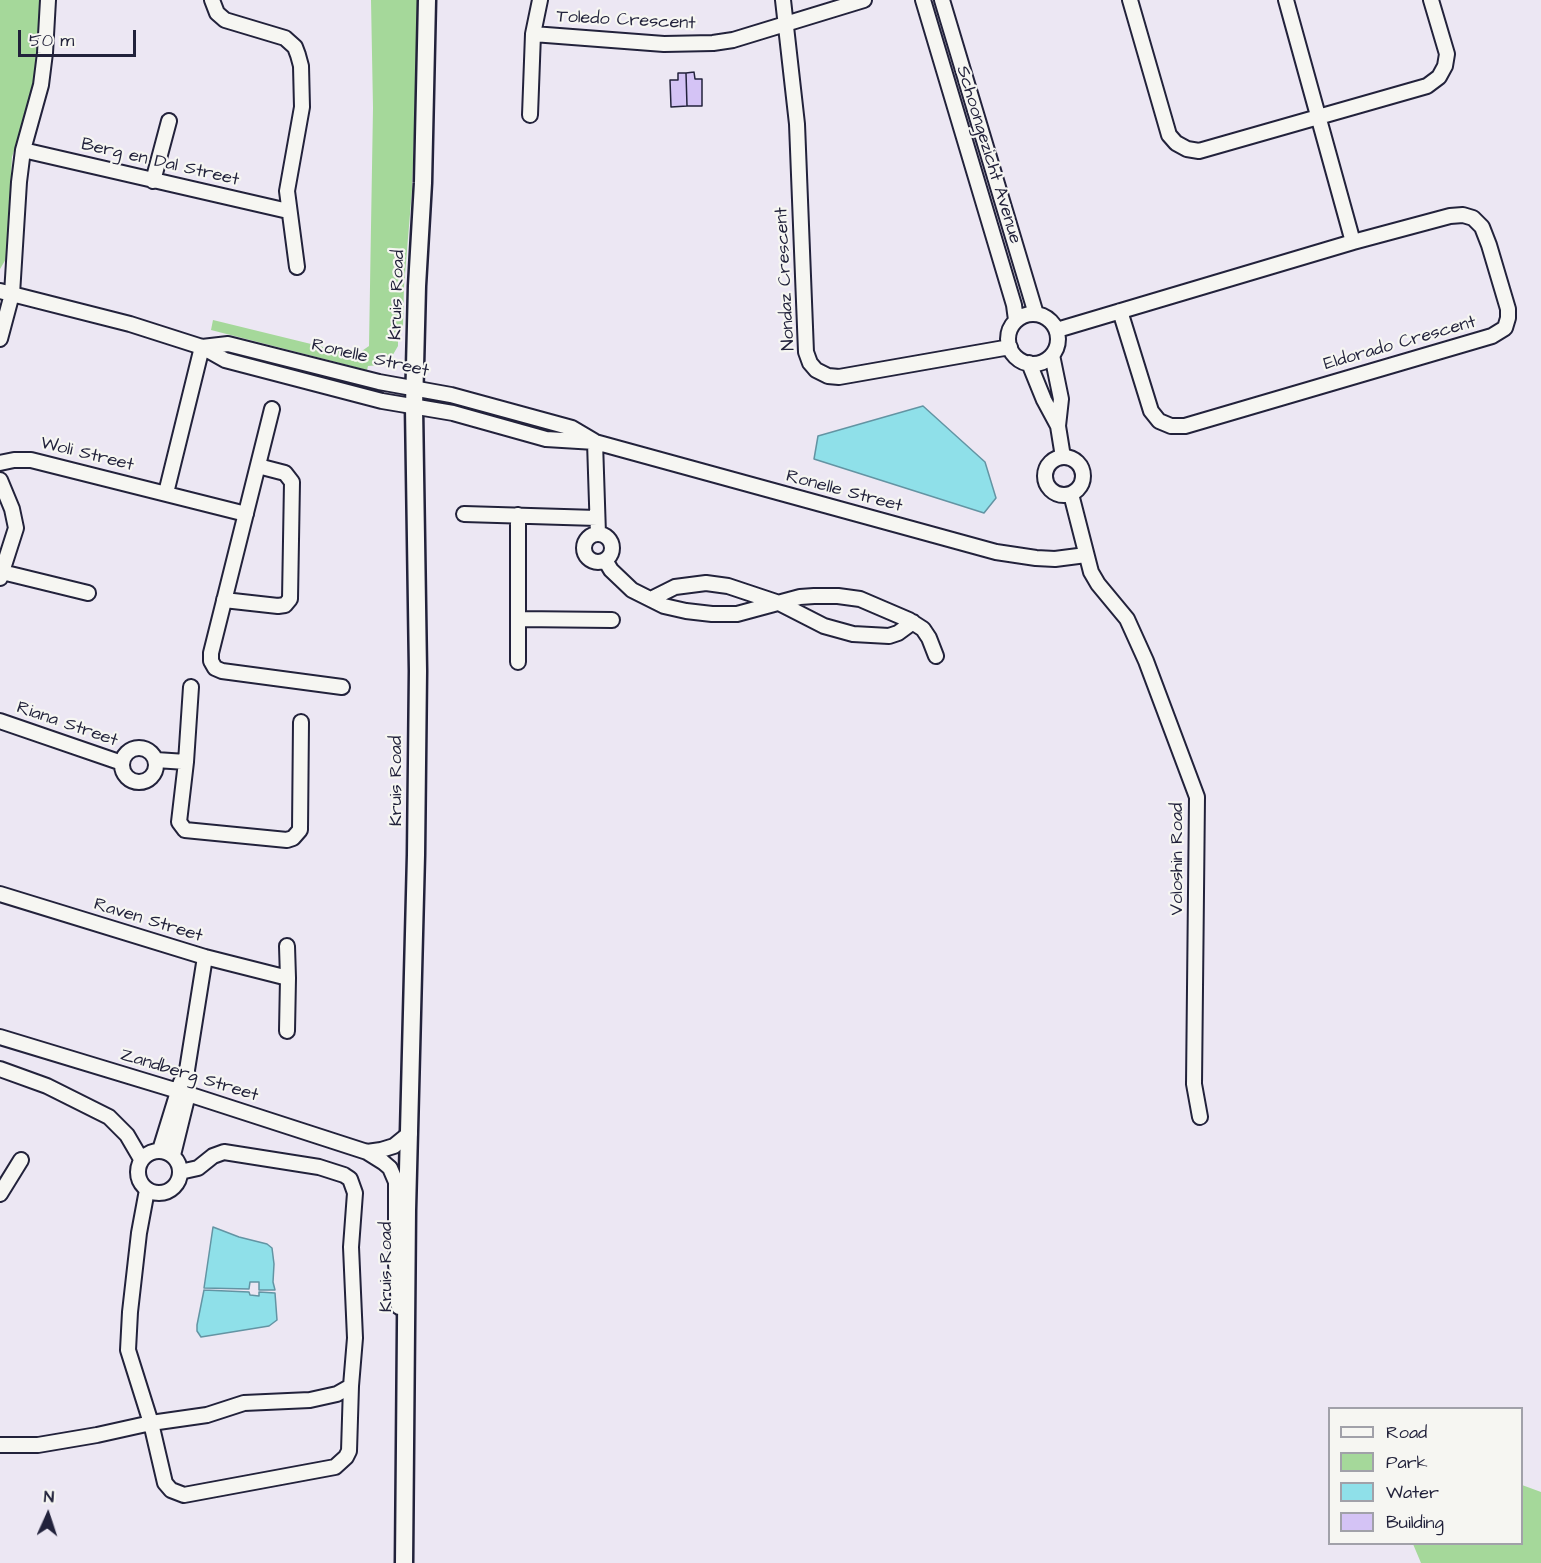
<!DOCTYPE html>
<style>
body{margin:0}
#map{position:relative;width:1541px;height:1563px;overflow:hidden;background:#ece7f3;font-family:"Architects Daughter",sans-serif}
canvas{display:block}
.legend{position:absolute;left:1328px;top:1407px;width:195px;height:138px;box-sizing:border-box;background:#f6f6f2;border:2px solid #a1a1a9;margin:0;padding:8px 10px;list-style:none;font-size:18px;color:#22223b}
.legend li{display:flex;align-items:center;gap:12px;height:30px}
.legend b{width:30px;border:2px solid #a1a1a9}
.north{position:absolute;left:18px;top:1485px;width:60px;height:60px;-webkit-text-stroke:4px #f6f6f2;paint-order:stroke;rotate:3deg;font-size:16px;font-weight:700;line-height:24px;text-align:center;color:#22223b}
.north::after{content:'';display:block;margin:auto;width:21px;height:27px;background:#22223b;clip-path:polygon(50% 0,100% 100%,50% 72%,0 100%)}
.scale{position:absolute;left:18px;top:30px;width:118px;height:27px;box-sizing:border-box;border:3px solid #22223b;border-top:0;padding-left:8px;font-size:18px;line-height:21px;white-space:nowrap;color:#22223b;-webkit-text-stroke:4px #f6f6f2;paint-order:stroke}
</style>
<div id="map">
<canvas width="1541" height="1563"></canvas>
<ul class="legend">
<li><b style="height:8px;background:#f6f6f2"></b>Road</li>
<li><b style="height:16px;background:#a5d89a"></b>Park</li>
<li><b style="height:16px;background:#8fe0e9"></b>Water</li>
<li><b style="height:16px;background:#d4c3f5"></b>Building</li>
</ul>
<div class="north">N</div>
<div class="scale">50 m</div>
</div>
<script>
const ctx = document.querySelector('canvas').getContext('2d');
ctx.lineJoin = 'round';
function paint(path, color) { ctx.fillStyle = color; ctx.fill(path, 'evenodd'); }
const poly = rows => new Path2D(rows.map(r => 'M' + r).join(''));
function trace(path, color, width, dash) { ctx.strokeStyle = color; ctx.lineWidth = width; ctx.lineCap = dash ? 'butt' : 'round'; ctx.setLineDash(dash || []); ctx.stroke(path); }
function label(font, color, halo, rows, align = 'center') {
  ctx.font = font + ' "Architects Daughter",sans-serif'; ctx.lineWidth = 4.5; ctx.setLineDash([]); ctx.textBaseline = 'middle'; ctx.strokeStyle = halo; ctx.fillStyle = color; for (const [text, x, y, turn = 0] of rows) {
    ctx.save(); ctx.translate(x, y); ctx.rotate((+turn || 0) * Math.PI / 180); ctx.textAlign = isNaN(turn) ? turn : align; if (halo) ctx.strokeText(text, 0, 0); ctx.fillText(text, 0, 0); ctx.restore();
  }
}
paint(poly([
 [0,0,40,0,35,86,12,157,7,253,6,259,0,269],
 [371,0,419,0,412,190,404,286,403,327,398,328,398,346,391,358,380,365,368,366,367,370,211,330,213,320,356,355,369,346,373,108],
 [1522,1485,1541,1492,1541,1563,1421,1563,1413,1544,1522,1544]
]), '#a5d89a');
const water = poly([
 [923,406,985,462,996,498,984,513,814,459,818,436,923,406],
 [213,1227,239,1237,267,1244,272,1248,274,1264,273,1282,275,1290,259,1290,259,1282,250,1282,249,1289,204,1288,213,1227],
 [204,1290,249,1292,250,1295,259,1296,259,1292,275,1293,277,1320,269,1326,201,1337,197,1331,197,1325,204,1290]
]);
paint(water, '#8fe0e9');
trace(water, '#6394a3', 1.5);
const building = poly([
 [694,72,695,79,702,79,702,106,687,106,686,73,694,72],
 [678,73,686,73,687,106,671,107,670,80,678,80,678,73]
]);
paint(building, '#d4c3f5');
trace(building, '#22223b', 1.5);
const minor = poly([
 [212,0,217,13,225,20,285,38,295,47,298,55,301,66,302,107,287,191,297,267],
 [783,0,797,124,806,352,810,363,816,370,828,376,839,377,1010,347],
 [923,0,1014,305,1016,320],
 [942,0,1036,314],
 [1130,0,1169,135,1176,143,1187,149,1199,151,1427,86,1439,77,1445,66,1447,54,1431,0],
 [1286,0,1353,242],
 [533,34,664,44,713,43,733,40,864,0],
 [530,115,533,34,540,0],
 [23,150,288,211],
 [153,181,169,121],
 [0,291,130,324,202,347,225,360,382,401,453,413,546,439,595,442,996,552,1036,558,1055,559,1086,555],
 '1008 339a25 25 0 1 1 50 0a25 25 0 1 1-50 0Z',
 [1057,330,1353,242,1450,216,1463,215,1473,218,1482,227,1489,245,1508,309,1508,318,1505,328,1492,336,1185,426,1171,426,1159,421,1151,411,1120,311],
 [0,339,12,294,19,182,23,150,41,85,45,53,48,0],
 [202,347,228,344,379,382,451,395,572,428,594,441],
 [1052,355,1061,399,1058,426,1063,457],
 [1029,363,1044,400,1058,426],
 [272,409,211,653,211,661,215,668,222,671,342,687],
 [595,442,598,534],
 '1045 476a19 19 0 1 1 38 0a19 19 0 1 1-38 0Z',
 [0,463,14,460,31,460,246,514],
 [0,480,12,509,16,528,0,578],
 [166,493,202,347],
 [1071,494,1091,572,1098,584,1127,619,1146,661,1197,797,1194,1084,1200,1117],
 [464,514,597,518],
 [518,515,518,662],
 '584 548a14 14 0 1 1 28 0a14 14 0 1 1-28 0Z',
 [605,560,611,570,632,590,664,606,686,611,712,614,737,614,800,597,814,596,838,596,860,599,909,620,923,629,929,638,936,656],
 [2,572,88,593],
 [651,599,675,587,706,583,728,586,779,603,824,626,853,634,889,636,898,633,913,622],
 [224,600,278,606,285,605,290,599,292,482,285,473,258,466],
 [518,619,612,620],
 [0,721,122,763],
 '122 765a17 17 0 1 1 34 0a17 17 0 1 1-34 0Z',
 [156,760,186,762,191,687],
 [186,762,179,822,185,830,287,840,293,838,300,830,301,722],
 [0,894,205,957,288,978,287,1031],
 [287,946,288,978],
 [0,1037,188,1094,367,1152,383,1162,390,1168,396,1182,396,1264,399,1307],
 [0,1069,47,1086,109,1117,127,1135,141,1159],
 [160,1150,181,1082],
 '138 1172a21 21 0 1 1 42 0a21 21 0 1 1-42 0Z',
 [367,1152,381,1150,394,1146,410,1133],
 [173,1155,188,1094,187,1070,205,957],
 [147,1190,139,1233,130,1312,128,1350,151,1423,165,1483,171,1490,184,1495,335,1467,346,1457,349,1451,351,1386],
 [0,1194,21,1160],
 [0,1445,38,1445,97,1435,151,1423,207,1415,244,1403,310,1400,337,1394,351,1386,355,1338,351,1247,355,1193,350,1179,344,1175,319,1167,224,1152,213,1156,198,1168,180,1172]
]);
const tertiary = poly([
 [404,1563,407,1210,416,855,418,671,414,407,417,286,423,183,427,0]
]);
trace(minor, '#22223b', 18);
trace(tertiary, '#22223b', 21);
trace(minor, '#f6f6f2', 14);
trace(tertiary, '#f6f6f2', 16);
label('18px', '#22223b', '#f6f6f2', [
 ["Toledo Crescent",626,21,3],
 ["Schoongezicht Avenue",988,155,73],
 ["Berg en Dal Street",160,163,13],
 ["Nondaz Crescent",786,279,-93],
 ["Kruis Road",398,295,-88],
 ["Eldorado Crescent",1400,344,-16],
 ["Ronelle Street",370,359,13],
 ["Woli Street",87,455,14],
 ["Ronelle Street",844,492,15],
 ["Riana Street",67,725,19],
 ["Kruis Road",397,781,-90],
 ["Voloshin Road",1178,859,-90],
 ["Raven Street",148,921,17],
 ["Zandberg Street",189,1076,17],
 ["Kruis Road",387,1267,-90]
]);
</script>
